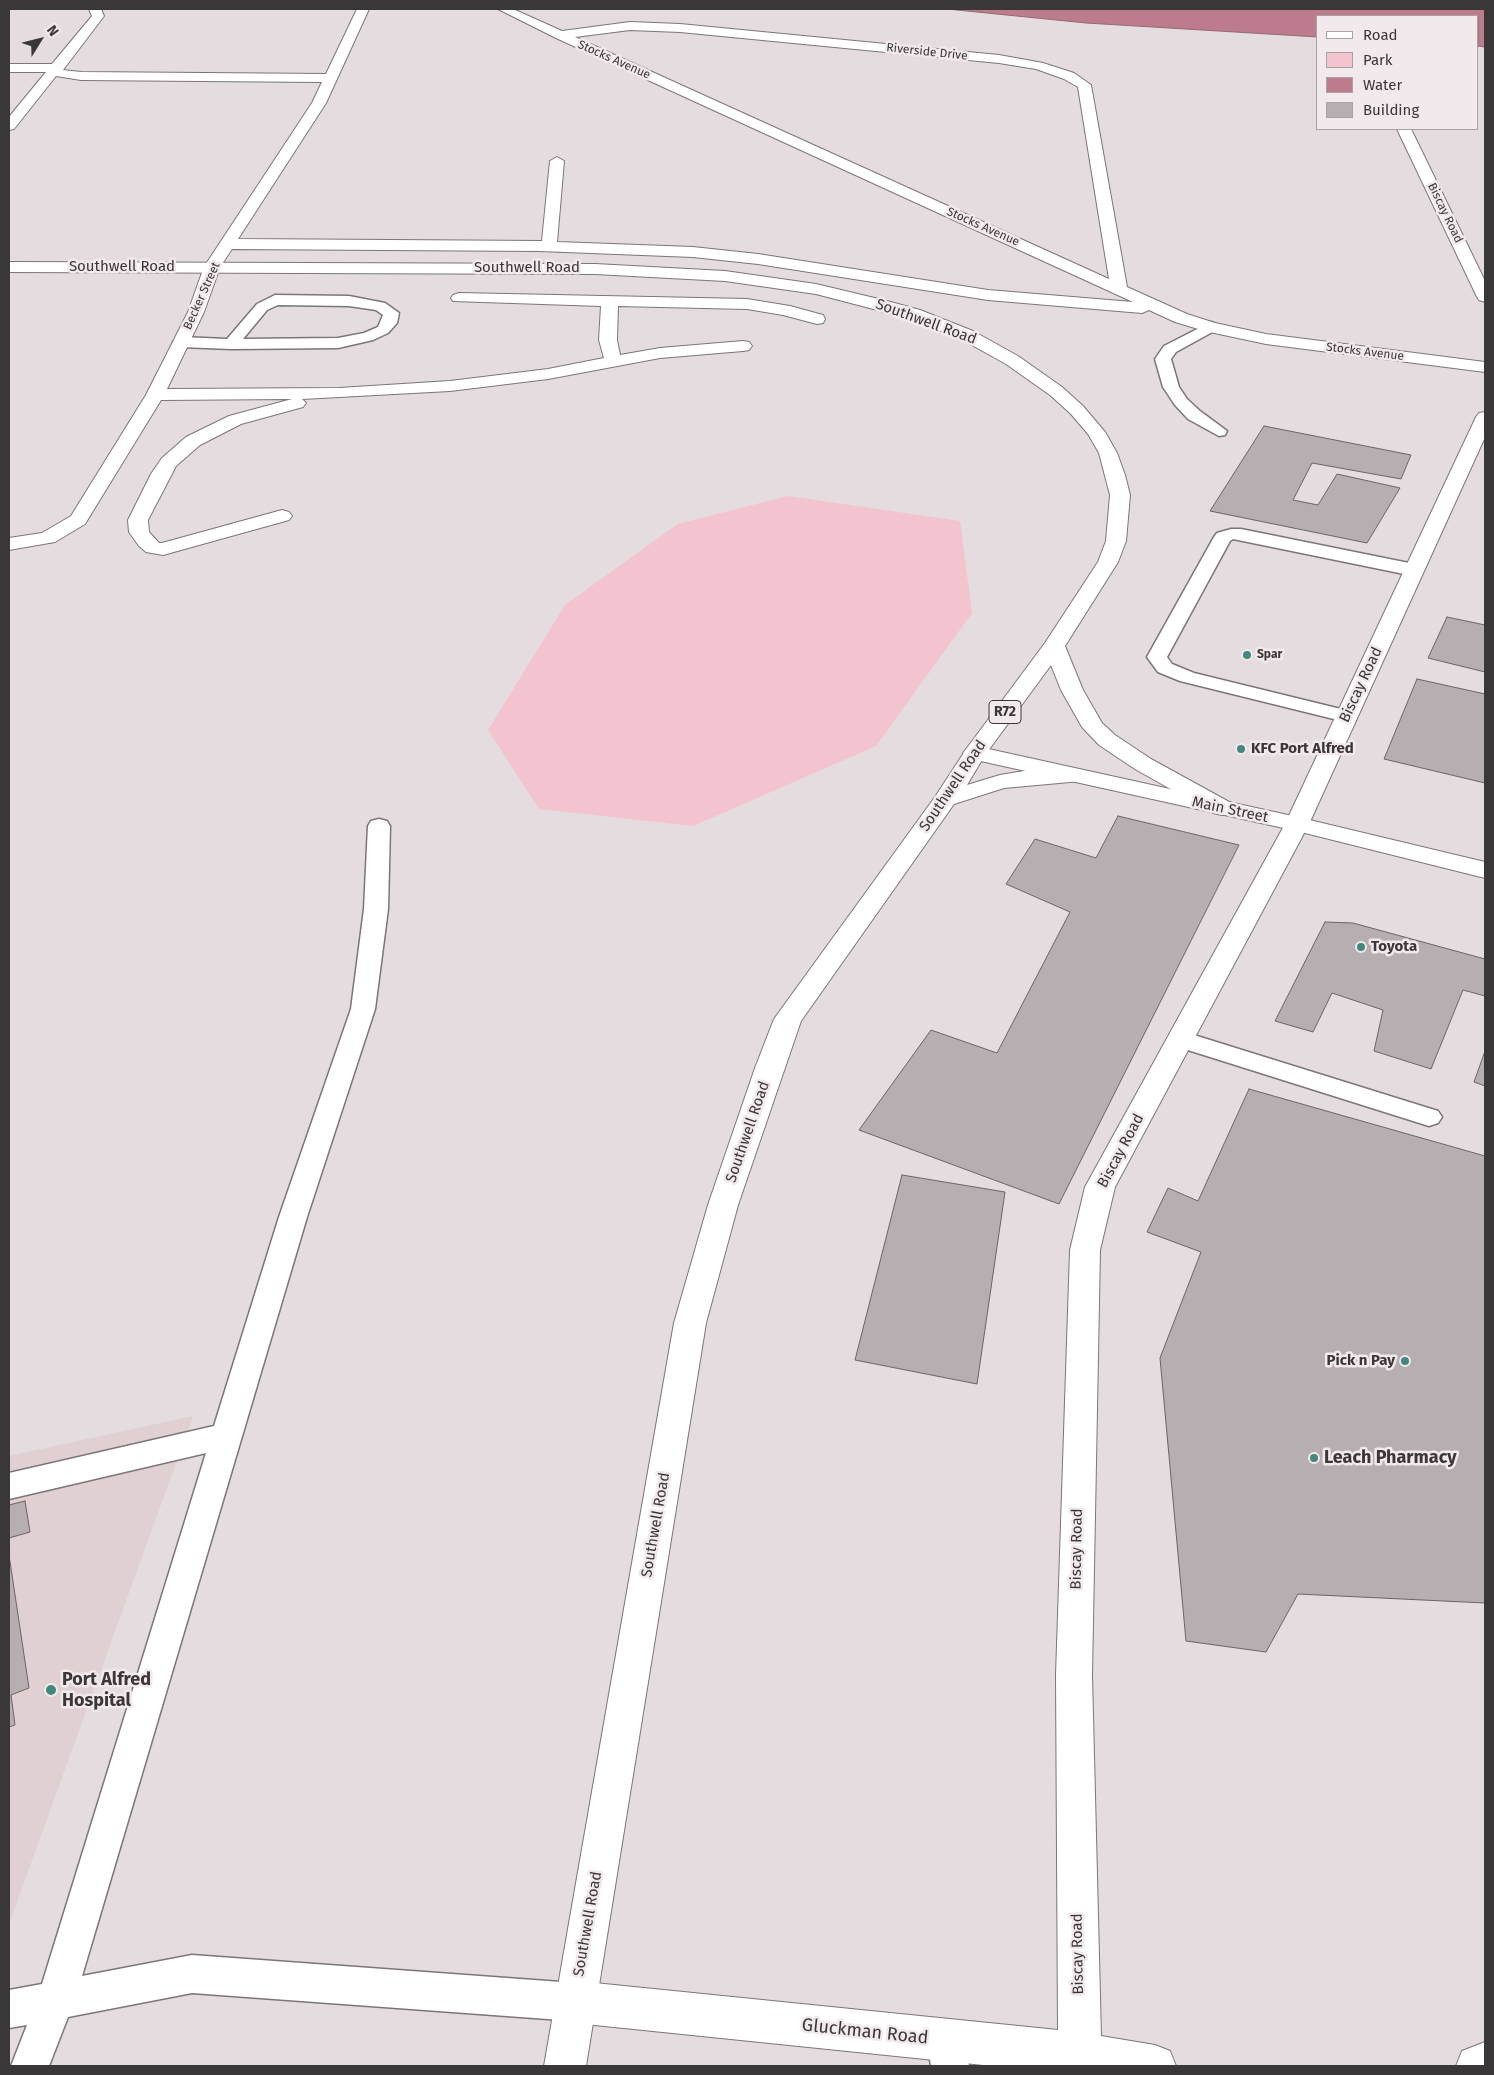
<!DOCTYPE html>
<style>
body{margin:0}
#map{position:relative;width:1494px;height:2075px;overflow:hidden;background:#e4dcde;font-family:"Fira Sans",sans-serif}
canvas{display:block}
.frame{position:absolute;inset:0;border:10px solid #3a3738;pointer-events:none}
.legend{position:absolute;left:1316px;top:15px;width:162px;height:115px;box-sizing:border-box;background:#f1e9eb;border:1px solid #a8a2a3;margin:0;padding:6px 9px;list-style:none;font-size:15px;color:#3a3738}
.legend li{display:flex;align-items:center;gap:10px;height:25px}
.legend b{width:25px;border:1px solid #a8a2a3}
.north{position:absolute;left:15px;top:15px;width:50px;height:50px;-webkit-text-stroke:4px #f1e9eb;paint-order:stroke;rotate:54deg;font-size:14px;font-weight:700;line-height:20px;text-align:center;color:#3a3738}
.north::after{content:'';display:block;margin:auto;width:18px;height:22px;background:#3a3738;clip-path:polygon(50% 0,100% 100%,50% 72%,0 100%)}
</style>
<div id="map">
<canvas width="1494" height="2075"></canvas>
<div class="frame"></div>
<ul class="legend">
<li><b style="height:6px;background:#fff"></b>Road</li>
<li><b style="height:14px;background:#f3c3cf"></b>Park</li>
<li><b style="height:14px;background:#bc7c8e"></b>Water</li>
<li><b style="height:14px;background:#b6aeb0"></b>Building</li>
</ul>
<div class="north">N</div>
</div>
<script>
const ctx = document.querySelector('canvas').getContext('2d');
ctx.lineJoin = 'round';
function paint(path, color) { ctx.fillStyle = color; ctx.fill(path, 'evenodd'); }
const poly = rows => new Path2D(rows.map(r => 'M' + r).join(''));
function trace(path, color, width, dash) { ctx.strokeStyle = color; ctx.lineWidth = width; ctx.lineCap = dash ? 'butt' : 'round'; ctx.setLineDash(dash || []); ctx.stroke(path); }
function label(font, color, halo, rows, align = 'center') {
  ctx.font = font + ' "Fira Sans",sans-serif'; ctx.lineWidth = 5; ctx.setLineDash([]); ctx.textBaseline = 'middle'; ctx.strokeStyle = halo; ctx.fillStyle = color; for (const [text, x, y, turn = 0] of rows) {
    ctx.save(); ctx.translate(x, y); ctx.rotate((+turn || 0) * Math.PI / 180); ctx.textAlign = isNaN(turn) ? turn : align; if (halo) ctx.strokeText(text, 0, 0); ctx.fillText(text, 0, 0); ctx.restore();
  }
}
paint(poly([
 [193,1416,9,1924,9,1456]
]), '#e0cfd3');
paint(poly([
 [788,496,960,521,972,613,876,746,693,826,539,809,488,730,565,605,678,524]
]), '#f3c3cf');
const water = poly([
 [947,9,1485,9,1485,47,1478,46,1478,16,1318,16,1318,37,1086,23,947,9]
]);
paint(water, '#bc7c8e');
trace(water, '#956774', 1);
const building = poly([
 [1264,426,1411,455,1401,479,1312,463,1293,500,1318,505,1337,474,1400,488,1367,543,1210,511,1264,426],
 [1447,617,1485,625,1485,672,1428,658,1447,617],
 [1417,679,1485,694,1485,783,1384,759,1417,679],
 [1118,816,1239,845,1059,1204,859,1130,931,1030,997,1053,1070,912,1006,884,1035,839,1096,858,1118,816],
 [1325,922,1353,923,1485,959,1485,996,1463,990,1431,1069,1374,1051,1383,1010,1332,993,1313,1032,1275,1021,1325,922],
 [1485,1051,1485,1086,1474,1082,1485,1051],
 [1249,1089,1485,1156,1485,1603,1298,1594,1266,1652,1186,1641,1160,1358,1201,1252,1147,1232,1168,1188,1198,1201,1249,1089],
 [902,1175,1005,1192,977,1384,855,1360,902,1175],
 [25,1501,30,1532,9,1538,9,1505,25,1501],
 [9,1555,29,1688,11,1695,15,1725,9,1727,9,1555]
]);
paint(building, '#b6aeb0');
trace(building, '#6b6466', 1);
const lane = poly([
 [275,295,349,296,385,303,399,313,397,323,388,333,373,340,338,348,231,349,181,347,173,342,181,337,227,339,257,304,275,295],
 [278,305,349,306,376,310,383,315,378,327,364,333,338,338,243,339,267,310,278,305],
 [1211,322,1216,324,1219,327,1216,330,1176,352,1171,359,1179,387,1187,399,1200,411,1227,431,1225,435,1219,436,1188,419,1175,405,1163,387,1155,359,1164,346,1211,322],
 [1231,529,1241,529,1414,564,1421,566,1423,570,1421,574,1414,576,1233,539,1230,541,1167,657,1172,664,1194,673,1353,712,1356,716,1353,720,1346,722,1180,681,1158,672,1147,657,1214,537,1217,533,1231,529],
 [379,819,387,821,390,826,388,909,375,1009,307,1217,82,1976,192,1955,575,1983,588,1989,594,2002,588,2015,575,2021,192,1993,68,2017,49,2066,11,2066,27,2025,9,2028,9,1990,42,1984,206,1453,9,1499,9,1473,214,1426,279,1217,351,1009,364,909,368,826,371,821,379,819],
 [1181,1031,1438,1111,1442,1117,1438,1123,1429,1126,1172,1045,1168,1039,1172,1033,1181,1031],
 [946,2022,960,2027,965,2041,969,2066,931,2066,927,2041,932,2027,946,2022]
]);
const street = poly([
 [89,9,101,9,104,16,63,70,81,72,326,74,357,9,369,9,326,103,238,239,542,241,550,161,557,157,564,161,557,242,693,247,758,254,988,290,1133,302,556,38,498,9,513,9,562,31,630,22,680,24,999,55,1043,63,1074,73,1091,85,1127,287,1187,314,1215,323,1266,334,1485,362,1485,372,1266,344,1205,331,1175,322,1149,310,1142,313,988,300,758,264,693,257,539,251,232,249,220,267,204,312,167,389,339,388,450,381,548,369,604,358,599,340,601,306,453,301,451,298,453,295,459,293,747,299,790,306,823,315,825,319,823,323,817,324,783,315,747,309,618,306,617,340,620,355,660,348,743,341,749,342,752,346,749,350,743,351,660,358,548,379,450,391,302,399,306,403,303,407,241,424,200,445,176,466,148,520,149,532,159,543,162,543,282,510,289,512,292,516,289,520,163,555,146,552,139,546,129,532,128,520,151,474,162,458,186,437,229,416,292,399,161,400,85,524,55,542,9,550,9,538,42,533,71,516,146,395,188,312,204,267,312,103,322,82,81,80,56,76,14,129,9,130,9,117,46,72,9,72,9,64,52,64,92,16,89,9],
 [630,30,680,32,999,63,1036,69,1064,79,1078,87,1109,279,575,37,630,30],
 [1397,129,1411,129,1485,281,1485,302,1479,300,1477,297,1397,129],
 [1485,412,1485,437,1309,824,1115,1187,1100,1250,1092,1675,1101,2036,1155,2045,1170,2051,1176,2066,993,2066,575,2023,560,2017,554,2002,560,1987,575,1981,1058,2030,1056,1675,1070,1250,1085,1187,1285,824,1476,417,1479,413,1485,412],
 [1485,2042,1485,2066,1456,2066,1462,2051,1485,2042]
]);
const secondary = poly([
 [975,746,1297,817,1485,862,1485,878,1297,831,967,758,963,753,967,748,975,746]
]);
const primary = poly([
 [9,262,595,264,725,271,816,284,887,301,920,310,973,331,1018,356,1062,387,1083,406,1105,432,1117,453,1125,475,1130,495,1126,541,1118,562,1065,646,1083,690,1102,723,1115,735,1151,759,1231,803,1234,808,1231,813,1222,815,1213,813,1135,769,1099,745,1082,727,1061,690,1051,665,985,755,967,785,1000,775,1024,771,1073,769,1081,771,1085,776,1081,781,1004,788,954,804,801,1021,738,1205,706,1323,586,2066,544,2066,674,1323,708,1205,755,1068,774,1019,935,797,967,748,1045,643,1098,562,1106,541,1110,495,1099,453,1088,434,1071,414,1050,395,1006,364,961,339,908,318,816,294,725,281,595,274,9,272,9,262]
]);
trace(lane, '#7d7577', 3);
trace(street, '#7d7577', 2);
trace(secondary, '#7d7577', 2);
trace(primary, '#7d7577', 2);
paint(lane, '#fff');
paint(street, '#fff');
paint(secondary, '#fff');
paint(primary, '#fff');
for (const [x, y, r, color] of [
 [1247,655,5,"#43887c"],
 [1241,749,5,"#43887c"],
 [1361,947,5,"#43887c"],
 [1405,1361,5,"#43887c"],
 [1314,1458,5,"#43887c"],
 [51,1690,6,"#43887c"]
]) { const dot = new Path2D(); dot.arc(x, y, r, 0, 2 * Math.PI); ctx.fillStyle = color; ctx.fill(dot); trace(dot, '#f1e9eb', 2); }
label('12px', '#3a3738', '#f1e9eb', [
 ["Riverside Drive",927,52,6],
 ["Stocks Avenue",614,60,24],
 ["Biscay Road",1445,213,64],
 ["Stocks Avenue",983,227,24],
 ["Becker Street",202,296,-66],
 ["Stocks Avenue",1365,352,7]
]);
label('bold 12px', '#3a3738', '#f1e9eb', [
 ["Spar",1257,655]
], 'left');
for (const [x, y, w] of [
 [1005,712,32]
]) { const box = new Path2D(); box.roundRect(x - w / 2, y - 11.5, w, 23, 4); ctx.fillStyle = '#f1e9eb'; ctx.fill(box); trace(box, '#3a3738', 1); }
label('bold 14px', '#3a3738', null, [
 ["R72",1005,712]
]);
label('15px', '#3a3738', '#f1e9eb', [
 ["Southwell Road",122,267],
 ["Southwell Road",527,268],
 ["Southwell Road",926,322,20],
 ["Biscay Road",1361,685,-65],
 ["Southwell Road",953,786,-56],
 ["Main Street",1230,810,12],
 ["Southwell Road",748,1132,-71],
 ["Biscay Road",1121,1151,-62],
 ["Southwell Road",656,1525,-80],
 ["Biscay Road",1077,1549,-89],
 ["Southwell Road",588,1924,-80],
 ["Biscay Road",1078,1954,-91]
]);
label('bold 15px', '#3a3738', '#f1e9eb', [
 ["KFC Port Alfred",1251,749],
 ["Toyota",1371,947],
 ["Pick n Pay",1395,1361,"right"]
], 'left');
label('bold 18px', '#3a3738', '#f1e9eb', [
 ["Leach Pharmacy",1324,1458],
 ["Port Alfred",62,1680],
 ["Hospital",62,1701]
], 'left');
label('18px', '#3a3738', '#f1e9eb', [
 ["Gluckman Road",865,2032,6]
]);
</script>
